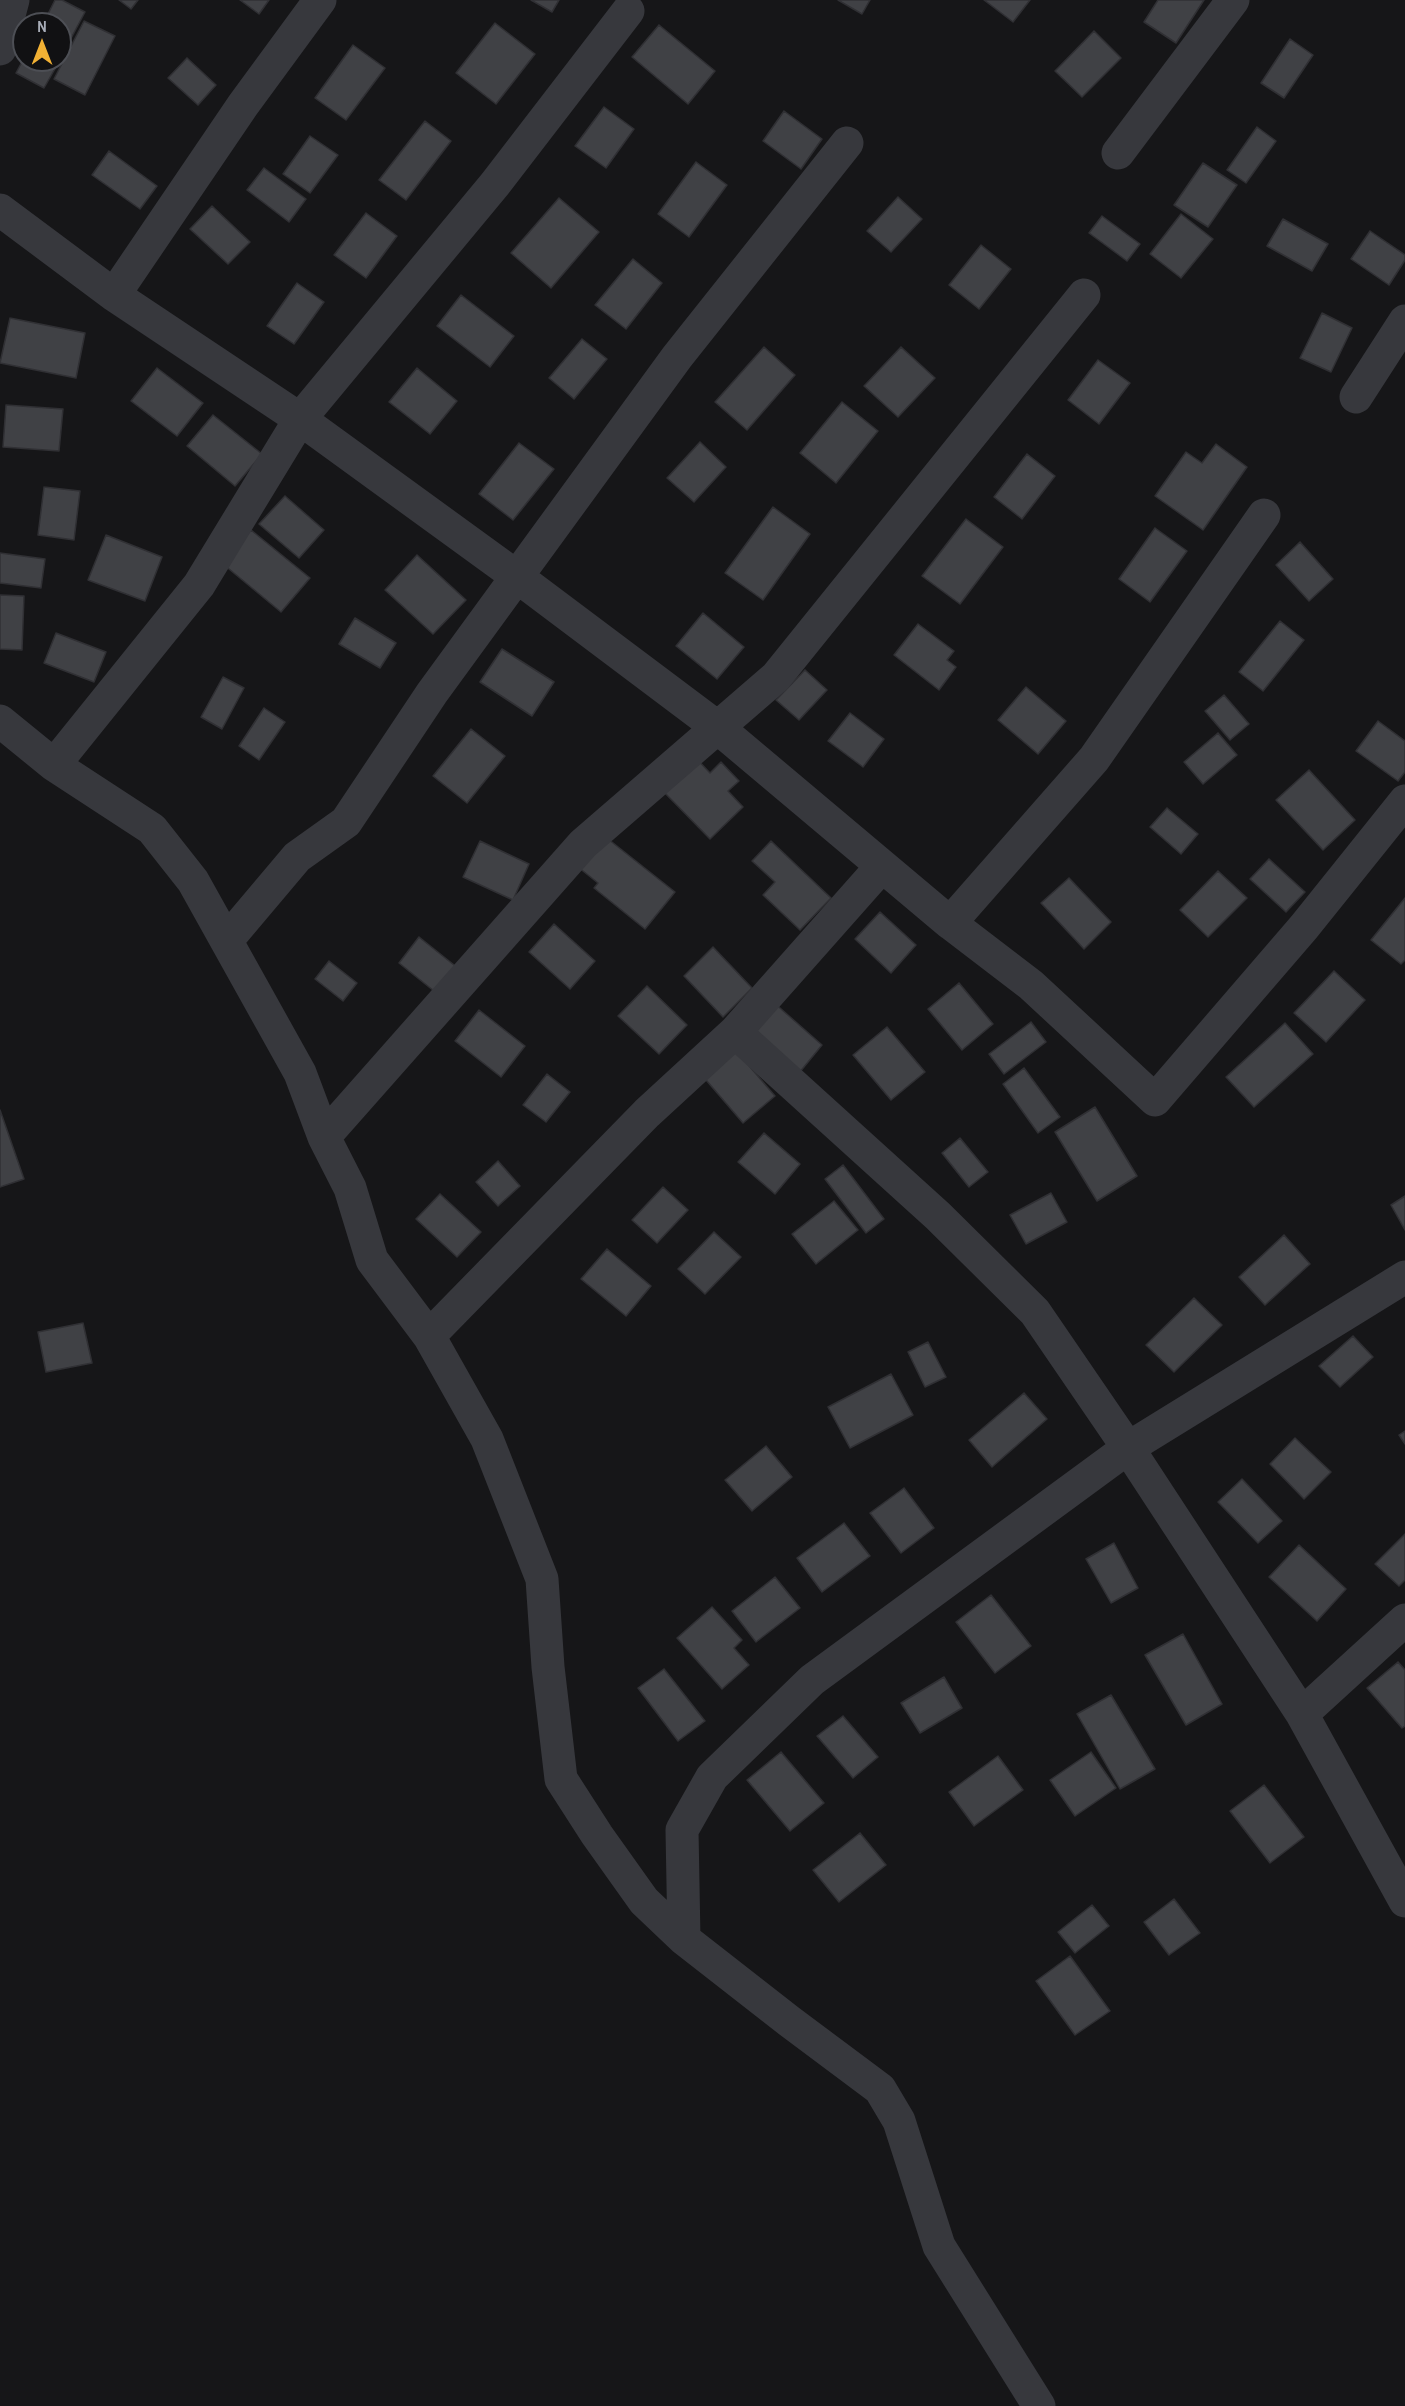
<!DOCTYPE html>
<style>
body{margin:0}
#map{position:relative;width:1405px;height:2406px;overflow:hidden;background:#161618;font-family:"Archivo Narrow",sans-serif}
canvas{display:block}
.north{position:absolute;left:12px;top:12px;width:60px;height:60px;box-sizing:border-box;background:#111113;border:2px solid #4d4f55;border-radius:50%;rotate:0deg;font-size:16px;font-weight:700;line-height:24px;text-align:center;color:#a8adb8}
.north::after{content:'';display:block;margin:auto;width:21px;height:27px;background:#f2b134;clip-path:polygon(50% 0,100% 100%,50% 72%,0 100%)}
</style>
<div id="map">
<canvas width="1405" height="2406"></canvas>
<div class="north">N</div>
</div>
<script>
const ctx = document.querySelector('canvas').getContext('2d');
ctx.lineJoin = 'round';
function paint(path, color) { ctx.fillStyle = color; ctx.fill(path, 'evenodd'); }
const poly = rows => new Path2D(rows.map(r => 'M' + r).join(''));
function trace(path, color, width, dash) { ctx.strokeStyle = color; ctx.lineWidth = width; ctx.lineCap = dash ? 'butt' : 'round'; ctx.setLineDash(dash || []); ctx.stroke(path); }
const building = poly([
 [55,0,62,0,85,12,60,59,60,24,43,24,55,0],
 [119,0,138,0,131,9,119,0],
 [240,0,269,0,259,14,240,0],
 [531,0,559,0,552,12,531,0],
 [838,0,870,0,862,14,838,0],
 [984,0,1030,0,1013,22,984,0],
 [1158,0,1204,0,1176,43,1144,22,1158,0],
 [84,21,115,36,85,95,54,79,84,21],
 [495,23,535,54,496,104,456,73,495,23],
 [659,25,715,71,688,104,632,57,659,25],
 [1094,31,1121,58,1082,97,1055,71,1094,31],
 [1290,39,1313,55,1284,98,1261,83,1290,39],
 [353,45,385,68,346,120,315,98,353,45],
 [24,58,60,60,44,88,16,73,24,58],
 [187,58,216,85,198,105,168,78,187,58],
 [604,107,634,129,606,168,575,146,604,107],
 [784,111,822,139,801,169,763,141,784,111],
 [425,121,451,141,406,200,379,180,425,121],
 [1257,127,1276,141,1246,183,1227,170,1257,127],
 [310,136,338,155,310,193,283,174,310,136],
 [109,151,157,186,140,209,92,175,109,151],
 [696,162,727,185,689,237,658,214,696,162],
 [1203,163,1237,185,1208,227,1174,205,1203,163],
 [264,168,306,199,289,222,247,190,264,168],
 [898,197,922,219,891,252,867,231,898,197],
 [559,198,599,232,551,288,511,253,559,198],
 [212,206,250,242,228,264,190,229,212,206],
 [366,213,397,236,366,278,334,255,366,213],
 [1181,214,1213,239,1181,278,1150,254,1181,214],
 [1102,216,1140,244,1127,261,1089,233,1102,216],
 [1283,219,1328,244,1312,271,1267,246,1283,219],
 [1370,231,1405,255,1405,260,1389,285,1351,259,1370,231],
 [981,245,1011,269,979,309,949,285,981,245],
 [633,259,662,283,626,329,595,305,633,259],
 [297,283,324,302,294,344,267,326,297,283],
 [461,295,514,336,490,367,437,326,461,295],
 [1322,313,1352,328,1331,372,1300,358,1322,313],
 [10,318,85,333,76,378,0,363,10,318],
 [582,339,607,359,574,399,549,378,582,339],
 [764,347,795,375,747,430,715,402,764,347],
 [901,347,935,378,898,417,864,386,901,347],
 [1098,360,1130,383,1099,424,1068,400,1098,360],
 [157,368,203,403,177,436,131,401,157,368],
 [417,368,457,401,430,434,389,402,417,368],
 [842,402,878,431,836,483,800,453,842,402],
 [6,405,63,409,59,451,3,447,6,405],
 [213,415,262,454,235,486,187,446,213,415],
 [700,442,726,467,694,502,667,478,700,442],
 [519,443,554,469,513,520,479,494,519,443],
 [1216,444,1247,467,1203,530,1155,496,1186,452,1202,463,1216,444],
 [1027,454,1055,476,1022,519,994,497,1027,454],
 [44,487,80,491,74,540,38,535,44,487],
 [285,496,324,530,299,558,259,524,285,496],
 [773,507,810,534,763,600,725,573,773,507],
 [966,519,1003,547,960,604,922,576,966,519],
 [1155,528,1187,551,1150,602,1119,579,1155,528],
 [251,530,310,578,281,612,223,564,251,530],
 [106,535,162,557,145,601,88,580,106,535],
 [1300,542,1333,579,1309,601,1276,565,1300,542],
 [0,553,45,559,41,588,0,583,0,553],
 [417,555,466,600,433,634,385,590,417,555],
 [0,595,24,596,22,650,0,649,0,595],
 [703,613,744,647,717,679,676,646,703,613],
 [355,618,396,643,380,668,339,644,355,618],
 [1280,621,1304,640,1263,691,1239,672,1280,621],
 [918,624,954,651,947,660,956,667,939,690,894,655,918,624],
 [56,633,106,652,94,682,44,663,56,633],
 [502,649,554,682,532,716,480,682,502,649],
 [805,670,827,690,799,720,776,700,805,670],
 [223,677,244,688,222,729,201,717,223,677],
 [1026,687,1066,721,1038,754,998,720,1026,687],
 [1224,695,1249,724,1230,740,1205,711,1224,695],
 [264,708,285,722,259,760,239,746,264,708],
 [850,713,884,739,863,767,828,741,850,713],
 [1378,721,1405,741,1405,772,1398,781,1356,751,1378,721],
 [471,729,505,756,467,803,433,776,471,729],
 [1218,733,1237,755,1203,784,1184,762,1218,733],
 [694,756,710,773,721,762,739,781,728,791,743,807,710,839,660,788,694,756],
 [1309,770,1355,820,1323,850,1276,800,1309,770],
 [1167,808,1198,834,1181,854,1150,827,1167,808],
 [603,835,675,892,645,929,594,888,598,883,578,867,603,835],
 [480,841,529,864,513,900,463,877,480,841],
 [771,841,831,898,800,930,763,895,775,882,752,861,771,841],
 [1269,859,1305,892,1286,912,1250,879,1269,859],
 [1218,871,1247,898,1208,937,1180,910,1218,871],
 [1069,878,1111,922,1084,949,1041,903,1069,878],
 [1405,898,1405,960,1401,964,1371,940,1405,898],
 [880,912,916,945,891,973,855,939,880,912],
 [554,924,595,961,570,989,529,952,554,924],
 [419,937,459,969,439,995,399,963,419,937],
 [713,947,752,988,723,1017,684,976,713,947],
 [329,961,357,983,343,1001,315,979,329,961],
 [1334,971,1365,1000,1326,1042,1294,1013,1334,971],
 [959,983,993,1024,962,1050,928,1009,959,983],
 [647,986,687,1025,659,1054,618,1016,647,986],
 [772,1001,822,1045,799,1073,748,1029,772,1001],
 [479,1010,525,1046,501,1077,455,1041,479,1010],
 [1031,1022,1046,1042,1004,1074,989,1054,1031,1022],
 [1285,1023,1313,1054,1254,1107,1226,1077,1285,1023],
 [887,1027,925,1072,891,1100,853,1055,887,1027],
 [732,1046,775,1096,743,1123,700,1073,732,1046],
 [1024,1068,1060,1117,1038,1133,1003,1084,1024,1068],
 [547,1074,570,1092,546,1122,523,1105,547,1074],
 [1095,1107,1137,1176,1097,1201,1055,1132,1095,1107],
 [0,1110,24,1179,0,1187,0,1110],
 [764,1133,800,1164,775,1194,738,1162,764,1133],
 [960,1138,988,1172,969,1187,942,1153,960,1138],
 [498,1161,520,1186,498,1206,476,1182,498,1161],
 [843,1165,884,1219,866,1233,825,1179,843,1165],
 [663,1187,688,1210,657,1243,632,1220,663,1187],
 [1051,1193,1067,1222,1026,1244,1010,1215,1051,1193],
 [440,1194,481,1232,457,1257,416,1219,440,1194],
 [1405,1196,1405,1230,1391,1205,1405,1196],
 [834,1201,858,1230,816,1264,792,1234,834,1201],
 [714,1232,741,1257,705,1294,678,1269,714,1232],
 [1284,1235,1310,1264,1265,1305,1239,1277,1284,1235],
 [607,1249,651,1286,626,1316,581,1279,607,1249],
 [1194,1298,1222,1325,1174,1372,1146,1345,1194,1298],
 [83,1323,92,1363,46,1372,38,1332,83,1323],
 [1353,1336,1373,1357,1340,1387,1319,1366,1353,1336],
 [928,1342,946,1377,925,1387,908,1352,928,1342],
 [891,1374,913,1415,850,1448,828,1407,891,1374],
 [1024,1393,1047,1419,992,1467,969,1440,1024,1393],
 [1405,1431,1405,1444,1399,1435,1405,1431],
 [1295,1438,1331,1472,1304,1499,1270,1464,1295,1438],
 [766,1446,792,1477,752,1511,725,1480,766,1446],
 [1242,1479,1282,1521,1258,1543,1218,1502,1242,1479],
 [904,1488,934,1528,901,1553,870,1513,904,1488],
 [844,1523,870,1556,822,1592,797,1558,844,1523],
 [1405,1534,1405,1580,1399,1586,1375,1564,1405,1534],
 [1114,1543,1138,1588,1111,1603,1086,1559,1114,1543],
 [1299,1545,1346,1589,1317,1621,1269,1577,1299,1545],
 [775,1577,800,1608,756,1642,732,1611,775,1577],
 [991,1595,1031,1646,995,1673,956,1622,991,1595],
 [712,1607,742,1640,734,1648,749,1665,722,1689,677,1638,712,1607],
 [1183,1634,1222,1704,1186,1725,1145,1655,1183,1634],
 [1398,1662,1405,1670,1405,1726,1402,1728,1367,1688,1398,1662],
 [664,1669,705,1721,678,1741,638,1688,664,1669],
 [944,1677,962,1708,920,1733,901,1703,944,1677],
 [1111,1695,1155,1769,1120,1789,1077,1714,1111,1695],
 [843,1716,878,1757,853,1778,817,1736,843,1716],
 [781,1752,824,1803,790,1831,747,1780,781,1752],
 [1091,1752,1116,1788,1075,1816,1050,1780,1091,1752],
 [998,1756,1023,1790,974,1826,949,1792,998,1756],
 [1264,1785,1304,1837,1270,1863,1230,1811,1264,1785],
 [860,1833,886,1865,839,1902,813,1870,860,1833],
 [1174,1899,1200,1933,1169,1955,1144,1922,1174,1899],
 [1092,1905,1109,1926,1075,1953,1058,1932,1092,1905],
 [1070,1956,1110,2011,1075,2035,1036,1981,1070,1956]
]);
paint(building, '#404145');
trace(building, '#303034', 1.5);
trace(poly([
 [0,49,13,0],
 [1118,153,1233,0],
 [0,210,114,295,300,419,516,576,717,727,950,923,1031,985,1155,1100,1304,927,1405,801],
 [114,295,243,105,320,0],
 [1356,397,1405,321],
 [0,721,54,765,152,829,193,881,300,1073,324,1137,350,1188,372,1260,429,1336,487,1439,542,1579,548,1667,561,1779,597,1835,644,1901,684,1939,789,2021,880,2089,899,2121,939,2246,1039,2406],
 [54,765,199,585,300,419,495,184,628,11],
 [950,923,1094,759,1264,515],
 [227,940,297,857,346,822,432,693,677,357,847,143],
 [735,1032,938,1216,1035,1312,1128,1448,1302,1714,1405,1901],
 [324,1137,583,844,776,677,1084,295],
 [429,1336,647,1113,735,1032,882,866],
 [1302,1714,1405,1620],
 [684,1939,682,1830,712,1777,812,1680,1128,1448,1405,1277]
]), '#37383d', 33);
</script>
